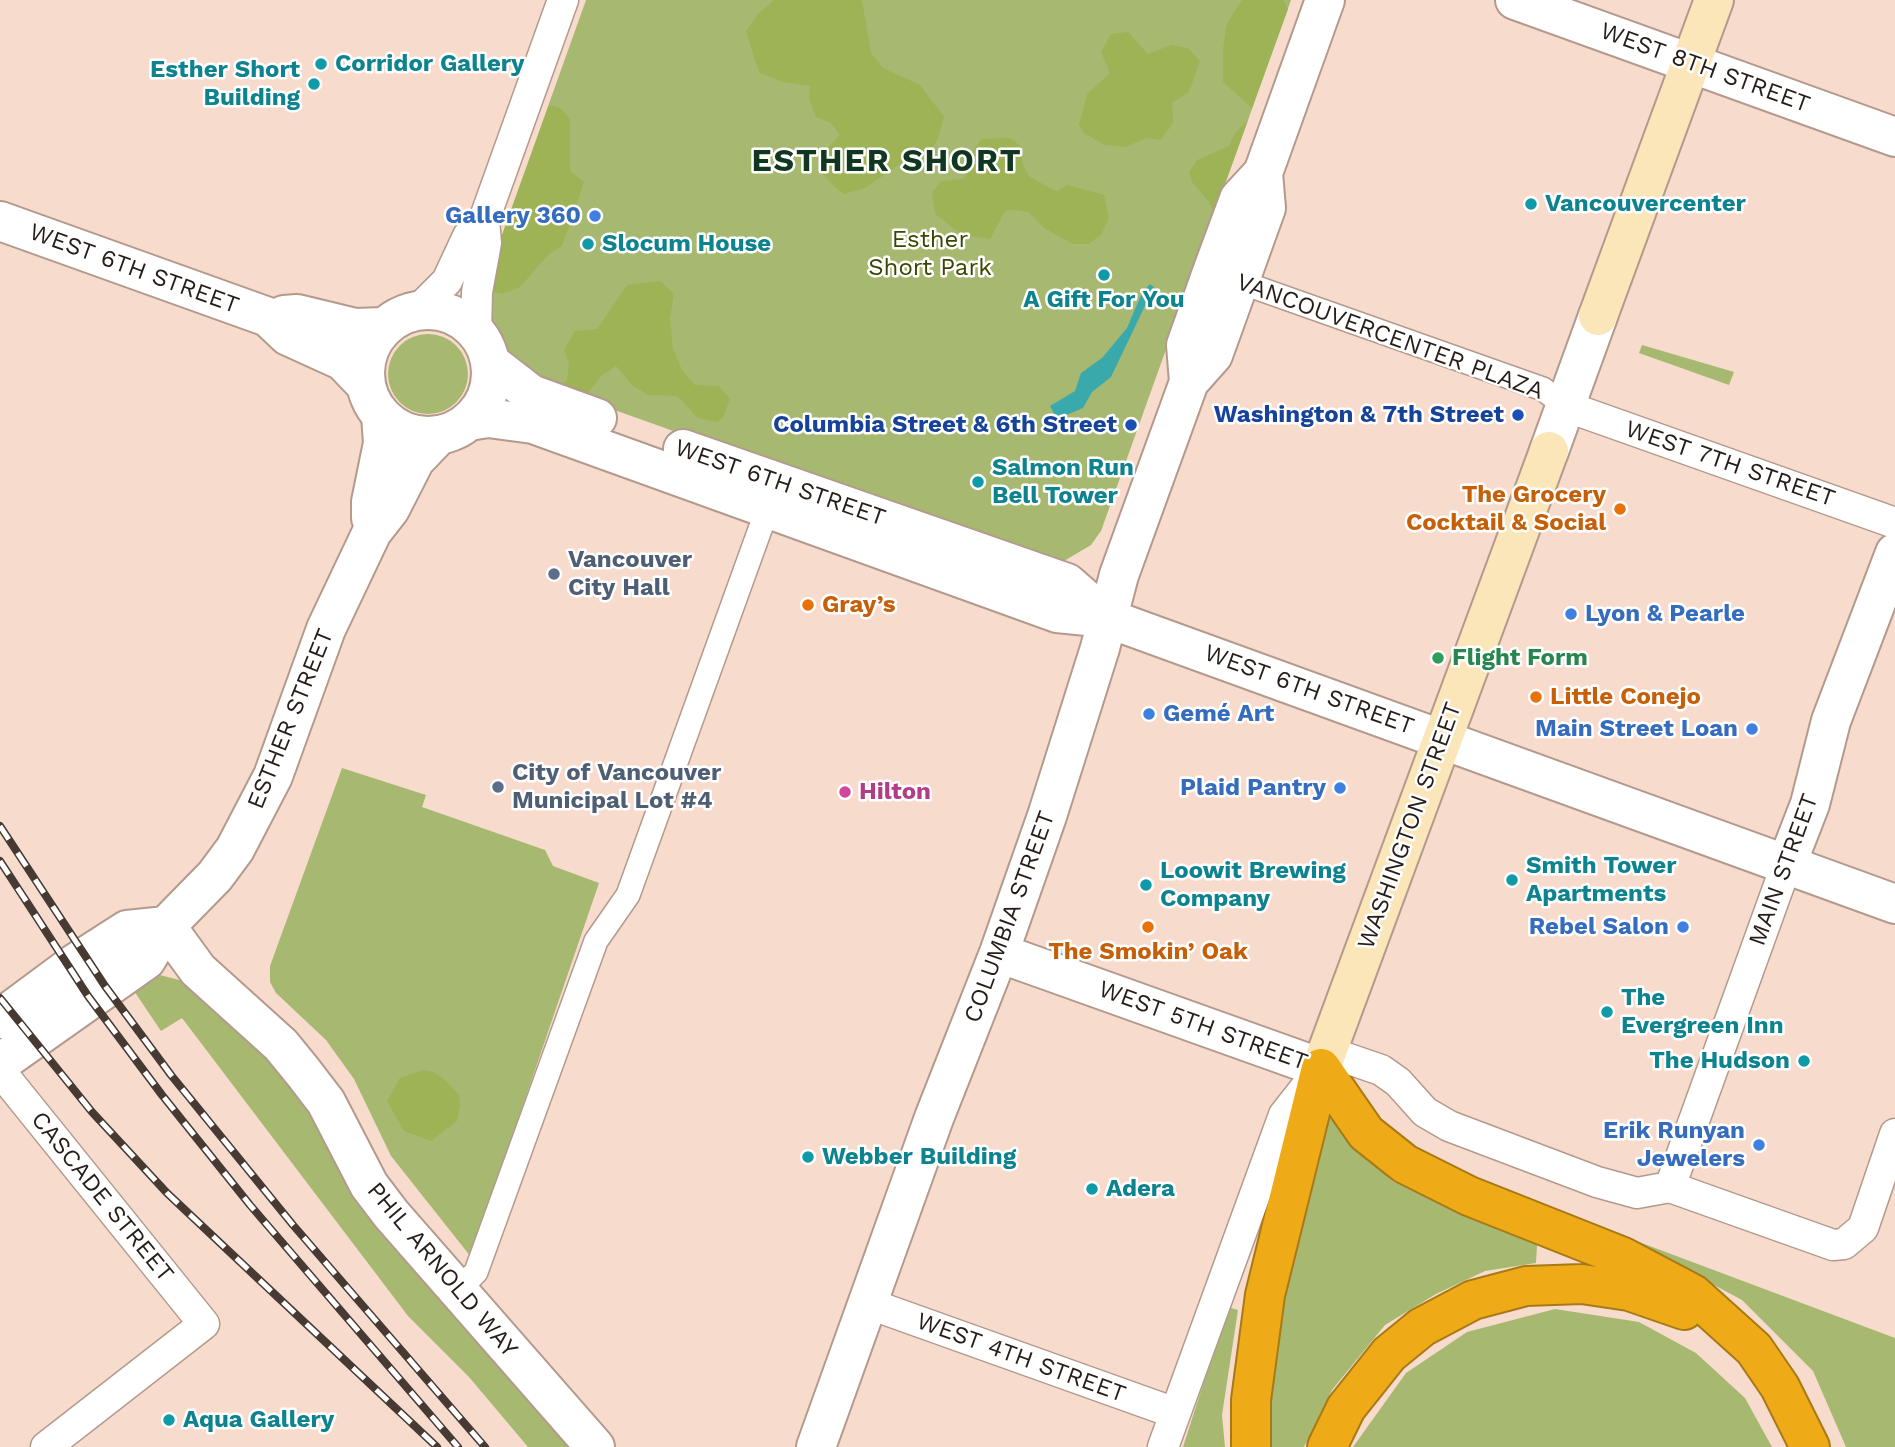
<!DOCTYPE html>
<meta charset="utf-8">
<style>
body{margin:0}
canvas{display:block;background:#f7dbcd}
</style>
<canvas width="1895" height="1447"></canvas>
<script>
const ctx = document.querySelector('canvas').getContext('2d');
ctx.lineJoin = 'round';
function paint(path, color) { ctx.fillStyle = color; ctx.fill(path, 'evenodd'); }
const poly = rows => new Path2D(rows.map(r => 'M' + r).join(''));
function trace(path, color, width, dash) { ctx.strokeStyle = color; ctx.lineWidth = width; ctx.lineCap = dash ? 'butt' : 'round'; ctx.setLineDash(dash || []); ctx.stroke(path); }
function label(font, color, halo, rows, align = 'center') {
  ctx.font = font + ' "Work Sans",sans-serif'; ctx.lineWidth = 5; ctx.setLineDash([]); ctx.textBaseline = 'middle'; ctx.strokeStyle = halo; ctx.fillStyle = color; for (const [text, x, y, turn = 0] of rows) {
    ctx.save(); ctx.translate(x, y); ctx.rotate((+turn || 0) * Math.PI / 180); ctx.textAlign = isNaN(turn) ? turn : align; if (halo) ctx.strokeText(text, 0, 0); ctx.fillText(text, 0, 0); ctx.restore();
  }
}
paint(poly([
 [586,0,1291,0,1101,531,1091,545,1064,561,1032,559,536,382,514,366,498,343,488,318,492,263],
 '388 374a40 40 0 1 1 80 0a40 40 0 1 1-80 0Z',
 [1642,345,1734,372,1729,385,1639,353],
 [342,768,426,795,422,807,545,850,553,866,599,883,471,1257,391,1156,354,1079,326,1040,276,993,270,982,270,966],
 [156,974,183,981,284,1072,370,1217,569,1447,528,1447,469,1377,408,1316,182,1018,161,1031,128,982],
 [1330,1116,1392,1181,1465,1216,1537,1245,1536,1263,1485,1271,1436,1294,1385,1325,1332,1390,1304,1447,1267,1447,1268,1350,1325,1117],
 [1623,1236,1895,1338,1895,1447,1846,1447,1813,1371,1742,1300],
 [1228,1307,1238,1310,1222,1415,1225,1447,1183,1447],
 [1555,1309,1639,1322,1696,1353,1745,1398,1772,1447,1353,1447,1406,1373,1467,1332]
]), '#a7b971');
paint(poly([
 [774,0,862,0,871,53,883,68,920,85,944,117,938,139,929,153,903,162,865,188,844,194,838,190,822,174,821,156,840,135,831,123,816,117,809,99,810,86,783,82,760,73,755,60,746,31,758,14],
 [1242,0,1283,0,1288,9,1252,108,1223,82,1223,49,1227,23],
 [1128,32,1148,54,1171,45,1188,48,1200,61,1189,92,1172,103,1173,123,1161,140,1146,138,1126,147,1105,145,1084,133,1079,125,1087,94,1110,73,1101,52,1111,34],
 [549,105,560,108,570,119,570,171,584,182,562,246,549,254,520,287,502,294,486,290,492,263],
 [1248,120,1214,214,1209,202,1192,182,1189,172,1197,160,1229,146,1235,133],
 [1010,138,1021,146,1023,165,1030,177,1056,191,1068,185,1104,195,1109,218,1101,235,1088,244,1073,244,1044,228,1028,212,1015,210,1005,211,990,239,962,235,935,214,932,193,941,181,963,179,970,168,971,154,981,139],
 [660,281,674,294,670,318,673,349,682,370,695,385,719,386,730,399,723,418,717,422,698,418,677,396,648,395,632,385,616,366,602,375,583,399,559,390,567,380,569,363,564,350,575,331,597,329,627,285],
 [423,1070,434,1072,446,1081,459,1095,460,1105,457,1121,431,1141,404,1131,387,1101,400,1078]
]), '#9db356');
paint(poly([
 [1150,284,1154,287,1111,377,1092,392,1083,408,1057,419,1050,406,1075,391,1081,373,1102,358,1127,328,1142,293]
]), '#3aa9ac');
const pedestrian = poly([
 [1229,278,1543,389,1565,406],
 [457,1291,476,1272,596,941,628,895,771,499]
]);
const minor = poly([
 [418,310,447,281,468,236,484,220,563,0],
 [476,332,477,292,486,243,484,220],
 [1565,406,1895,523],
 [0,1071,204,1324,46,1447],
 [1670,1187,1786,866],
 [1670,1187,1833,1245,1844,1244,1863,1228,1895,1134],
 [867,1303,1175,1413],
 [1163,1447,1284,1115,1321,1068,1346,1058,1381,1070,1398,1082,1425,1112,1449,1126,1597,1182,1637,1193,1670,1187]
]);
const tertiary = poly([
 [1515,0,1895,137],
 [0,221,268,317,288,336,343,361,365,384],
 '365 373a63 63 0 1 1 126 0a63 63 0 1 1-126 0Z',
 [284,315,297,314,355,328,384,327],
 [491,363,531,394,597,418],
 [1189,382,1186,345,1212,272,1239,199,1263,173],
 [469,421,488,418,533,424,1057,613,1107,618,1895,904],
 [683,449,1067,583,1107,618],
 [1549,451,1598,316],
 [371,518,371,502,383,443,381,416],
 [1786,866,1810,804,1831,721,1895,553],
 [166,926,198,970,281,1045,303,1072,326,1102,369,1185,391,1214,595,1447],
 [999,953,1321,1068],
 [0,1019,74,964,127,930,166,926],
 [0,1063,146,960,166,926,215,876,235,849,273,776,326,629,372,532,390,509,415,460,439,435],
 [816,1447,934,1118,999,953,1047,816,1100,648,1119,575,1189,382,1213,355,1266,208,1263,173,1325,0]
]);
const secondary = poly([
 [1598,316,1714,0],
 [1321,1068,1549,451]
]);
const motorway = poly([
 [1321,1068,1366,1133,1405,1164,1469,1196,1623,1257,1693,1294,1754,1349,1780,1387,1810,1447],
 [1251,1447,1251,1400,1265,1295,1321,1068],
 [1327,1447,1346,1408,1389,1354,1422,1327,1473,1300,1526,1286,1582,1284,1629,1291,1684,1310]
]);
trace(pedestrian, '#b39a8c', 26);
trace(minor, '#b39a8c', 33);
trace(tertiary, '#b39a8c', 42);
trace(secondary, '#b39a8c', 42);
trace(motorway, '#a87917', 42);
trace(pedestrian, '#fff', 23);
trace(minor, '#fff', 30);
trace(tertiary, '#fff', 38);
trace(secondary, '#fae6b9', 38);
trace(motorway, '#eeaa17', 38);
const rail = poly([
 [0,826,105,986,171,1075,293,1225,485,1447],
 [0,861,88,996,162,1095,250,1205,458,1447],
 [0,998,92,1112,167,1193,437,1447]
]);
trace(rail, '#463a33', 8);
trace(rail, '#fff', 5, [16]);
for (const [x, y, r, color] of [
 [321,64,7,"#0f9aa8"],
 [314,84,7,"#0f9aa8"],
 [1531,204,7,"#0f9aa8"],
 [595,216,7,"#3f7fe0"],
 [588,244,7,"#0f9aa8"],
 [1104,275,7,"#0f9aa8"],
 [1518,415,7,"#1a4fb4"],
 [1131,425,7,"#1a4fb4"],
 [978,482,7,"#0f9aa8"],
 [1620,509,7,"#e8710a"],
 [554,574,7,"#5c6f8a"],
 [808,605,7,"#e8710a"],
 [1571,614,7,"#3f7fe0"],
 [1438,658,7,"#2e9e5b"],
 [1536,697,7,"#e8710a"],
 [1149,714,7,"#3f7fe0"],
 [1752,729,7,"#3f7fe0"],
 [498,787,7,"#5c6f8a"],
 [1340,788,7,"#3f7fe0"],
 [845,792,7,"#d1479c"],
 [1512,880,7,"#0f9aa8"],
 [1146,885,7,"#0f9aa8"],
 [1148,927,7,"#e8710a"],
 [1683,927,7,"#3f7fe0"],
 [1607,1012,7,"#0f9aa8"],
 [1804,1061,7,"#0f9aa8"],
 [1759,1145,7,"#3f7fe0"],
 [808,1157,7,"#0f9aa8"],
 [1092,1189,7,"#0f9aa8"],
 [169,1420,7,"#0f9aa8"]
]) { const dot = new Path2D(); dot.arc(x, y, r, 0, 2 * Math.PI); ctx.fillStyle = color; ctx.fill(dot); trace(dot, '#fff', 2.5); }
label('bold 24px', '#0d838f', '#fff', [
 ["Corridor Gallery",335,64],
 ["Esther Short",300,70,"right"],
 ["Building",300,98,"right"],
 ["Vancouvercenter",1545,204],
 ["Slocum House",602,244],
 ["A Gift For You",1104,300,"center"],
 ["Salmon Run",992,468],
 ["Bell Tower",992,496],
 ["Smith Tower",1526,866],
 ["Apartments",1526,894],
 ["Loowit Brewing",1160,871],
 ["Company",1160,899],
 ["The",1621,998],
 ["Evergreen Inn",1621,1026],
 ["The Hudson",1790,1061,"right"],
 ["Webber Building",822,1157],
 ["Adera",1106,1189],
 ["Aqua Gallery",183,1420]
], 'left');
label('24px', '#271d18', '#fff', [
 ["WEST 8TH STREET",1705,68,20],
 ["WEST 6TH STREET",134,269,20],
 ["VANCOUVERCENTER PLAZA",1390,337,20],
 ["WEST 7TH STREET",1730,464,19],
 ["WEST 6TH STREET",780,483,19],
 ["WEST 6TH STREET",1309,690,20],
 ["ESTHER STREET",291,719,-68],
 ["WASHINGTON STREET",1410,826,-70],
 ["MAIN STREET",1784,870,-70],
 ["COLUMBIA STREET",1010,917,-70],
 ["WEST 5TH STREET",1203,1026,20],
 ["CASCADE STREET",102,1197,51],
 ["PHIL ARNOLD WAY",442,1270,50],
 ["WEST 4TH STREET",1021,1358,20]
]);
label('bold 24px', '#366cbe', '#fff', [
 ["Gallery 360",581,216],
 ["Lyon & Pearle",1585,614,"left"],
 ["Gemé Art",1163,714,"left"],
 ["Main Street Loan",1738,729],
 ["Plaid Pantry",1326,788],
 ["Rebel Salon",1669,927],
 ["Erik Runyan",1745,1131],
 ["Jewelers",1745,1159]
], 'right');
label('24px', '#3b4700', '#fff', [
 ["Esther",930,240],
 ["Short Park",930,268]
]);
label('bold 24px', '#164399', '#fff', [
 ["Washington & 7th Street",1504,415],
 ["Columbia Street & 6th Street",1117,425]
], 'right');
label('bold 24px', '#c56008', '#fff', [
 ["The Grocery",1606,495,"right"],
 ["Cocktail & Social",1606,523,"right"],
 ["Gray’s",822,605],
 ["Little Conejo",1550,697],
 ["The Smokin’ Oak",1148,952,"center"]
], 'left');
label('bold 24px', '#4e5e75', '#fff', [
 ["Vancouver",568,560],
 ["City Hall",568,588],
 ["City of Vancouver",512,773],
 ["Municipal Lot #4",512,801]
], 'left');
label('bold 24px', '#27864d', '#fff', [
 ["Flight Form",1452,658]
], 'left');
label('bold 24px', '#b23c85', '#fff', [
 ["Hilton",859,792]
], 'left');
ctx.letterSpacing = '2px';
label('bold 32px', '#113720', '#fff', [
 ["ESTHER SHORT",887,162]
]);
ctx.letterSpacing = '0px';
</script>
